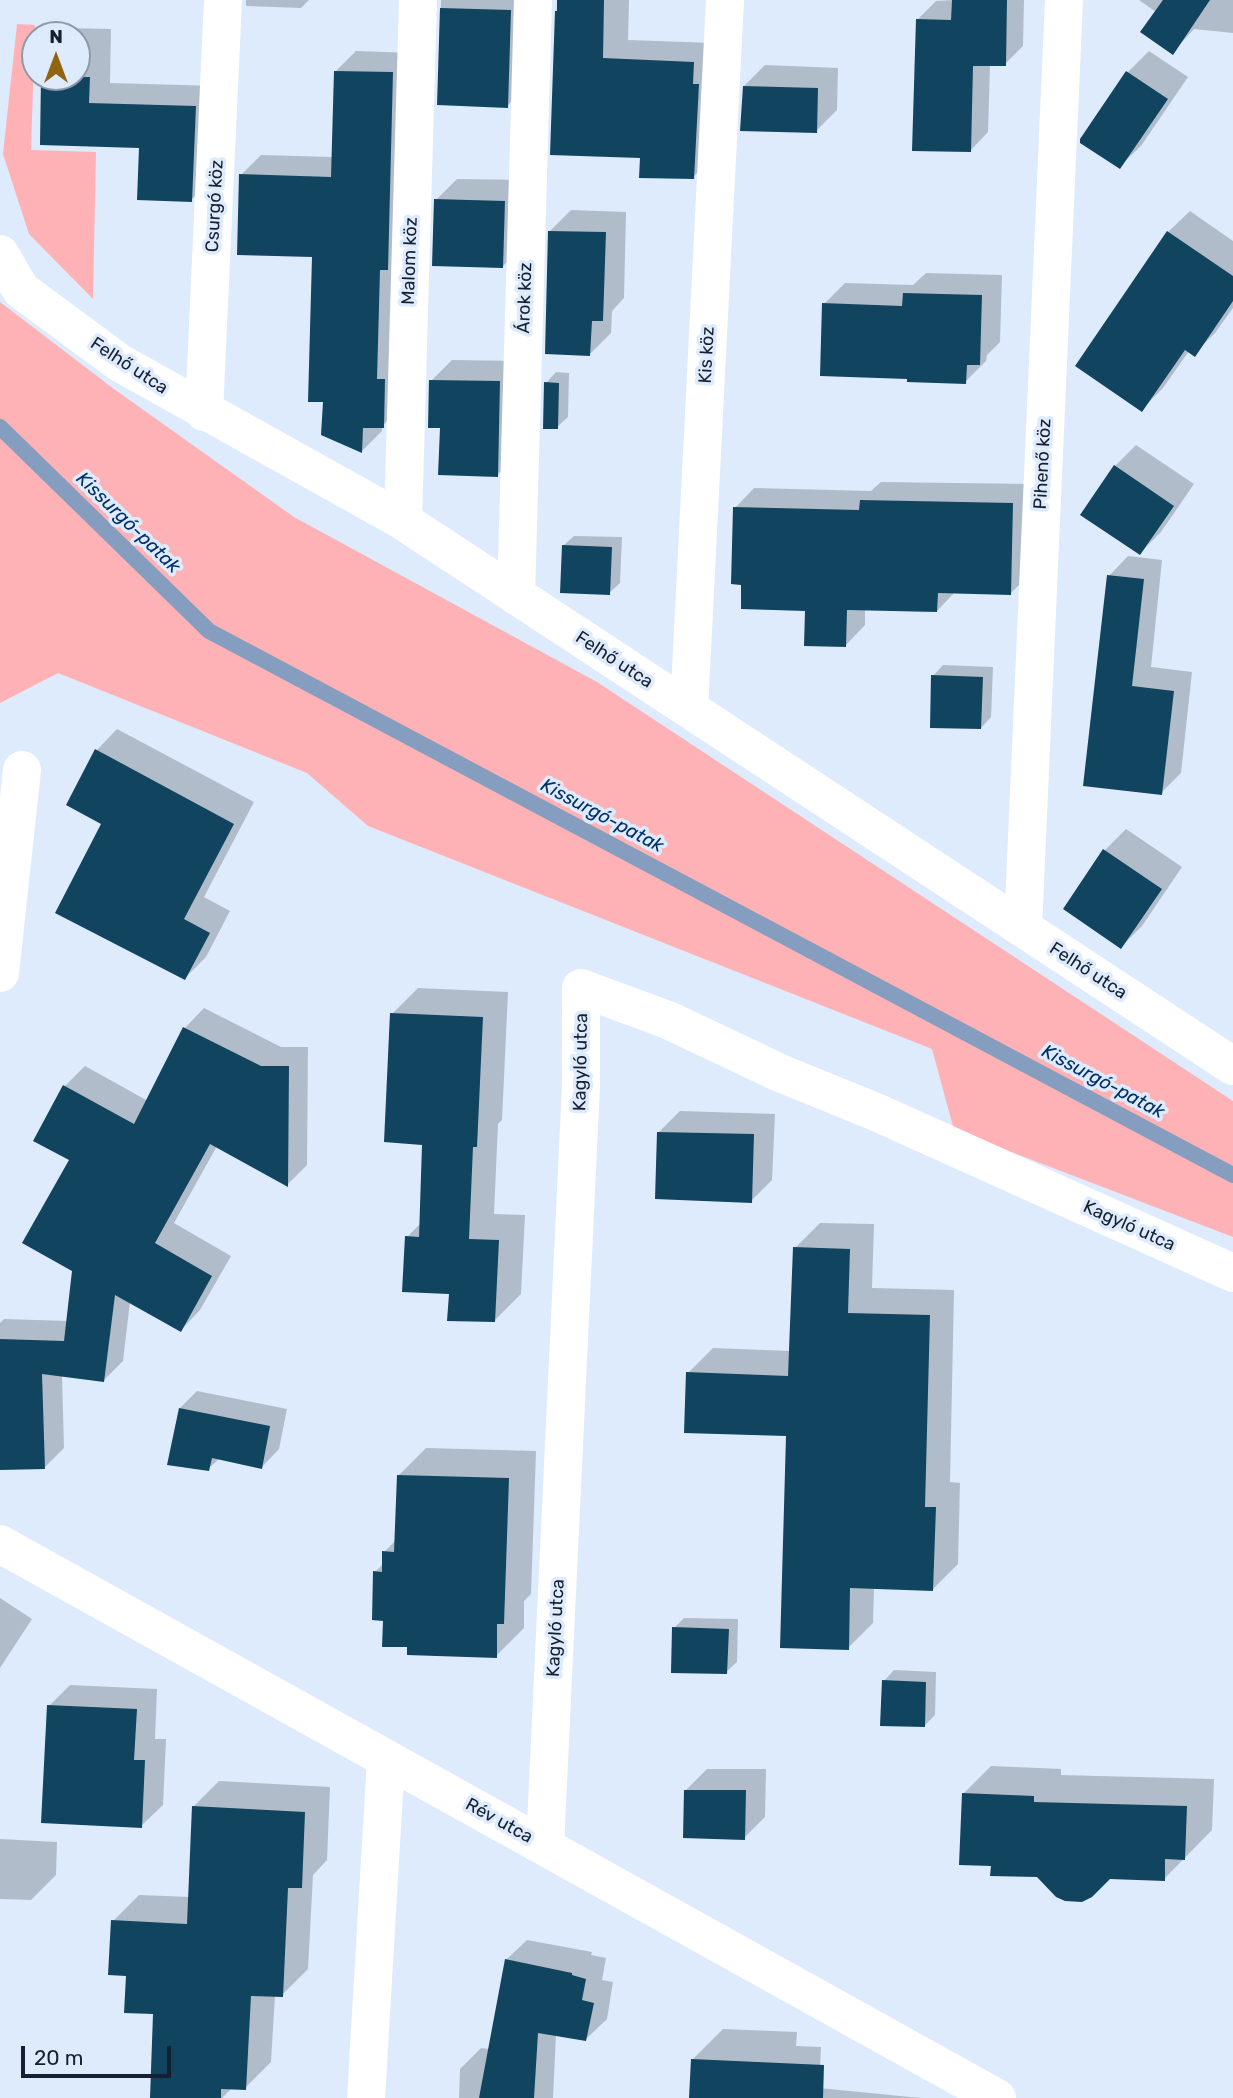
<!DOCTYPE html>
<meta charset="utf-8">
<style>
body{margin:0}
#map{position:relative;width:1233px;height:2098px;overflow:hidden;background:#deebfd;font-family:Rubik,sans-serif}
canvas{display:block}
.north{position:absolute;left:21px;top:21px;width:70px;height:70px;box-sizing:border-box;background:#deebfd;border:2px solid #8e9aab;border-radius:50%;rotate:0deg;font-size:19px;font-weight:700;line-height:28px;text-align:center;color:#152030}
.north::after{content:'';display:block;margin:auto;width:24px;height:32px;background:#91650f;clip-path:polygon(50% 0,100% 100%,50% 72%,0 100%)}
.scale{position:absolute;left:21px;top:2046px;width:150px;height:32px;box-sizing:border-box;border:4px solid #152030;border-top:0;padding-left:9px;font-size:21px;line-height:24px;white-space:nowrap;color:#152030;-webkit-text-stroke:5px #deebfd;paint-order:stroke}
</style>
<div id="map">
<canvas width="1233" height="2098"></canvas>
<div class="north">N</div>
<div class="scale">20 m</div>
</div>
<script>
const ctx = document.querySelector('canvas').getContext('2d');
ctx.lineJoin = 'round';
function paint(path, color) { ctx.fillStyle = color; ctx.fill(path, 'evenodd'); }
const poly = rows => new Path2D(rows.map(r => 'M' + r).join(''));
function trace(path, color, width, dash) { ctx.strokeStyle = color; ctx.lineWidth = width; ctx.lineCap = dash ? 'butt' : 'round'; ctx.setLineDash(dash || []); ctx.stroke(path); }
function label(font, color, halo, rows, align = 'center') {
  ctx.font = font + ' Rubik,sans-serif'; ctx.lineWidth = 7; ctx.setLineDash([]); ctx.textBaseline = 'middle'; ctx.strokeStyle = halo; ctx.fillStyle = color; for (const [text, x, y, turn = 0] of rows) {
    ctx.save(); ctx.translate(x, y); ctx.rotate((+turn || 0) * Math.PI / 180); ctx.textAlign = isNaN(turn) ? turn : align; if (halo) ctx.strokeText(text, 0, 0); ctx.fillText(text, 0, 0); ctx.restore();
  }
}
paint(poly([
 [17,24,35,25,31,150,96,152,93,299,29,234,3,154],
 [0,302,114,389,294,517,597,682,1233,1101,1233,1237,954,1130,932,1049,368,826,307,773,58,673,0,703]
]), '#ffb2b5');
paint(poly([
 [246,0,309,0,301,8,246,6],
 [441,0,529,0,527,86,507,106,439,103],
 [557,0,629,0,628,40,713,43,713,158,693,177,641,156,552,153],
 [953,0,1024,0,1023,46,1004,65,990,64,988,132,970,151,918,19,936,1],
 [1139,0,1233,0,1233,33,1194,29,1173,52,1156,12],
 [65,28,111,29,110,83,217,86,212,179,191,200,140,147,43,77,77,77,77,35,58,35],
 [356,51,413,53,403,405,382,426,382,431,362,451,324,401,314,256,241,175,261,155,333,157,336,71],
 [1149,51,1188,77,1141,146,1119,167,1082,139,1128,72],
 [765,65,838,68,837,110,816,131,744,86],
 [457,179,526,180,524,245,503,266,436,200],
 [571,210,626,212,624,298,612,311,611,333,590,354,550,231],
 [1190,211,1233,241,1233,308,1215,333,1194,354,1189,351,1163,388,1142,409,1168,232],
 [926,273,1002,275,1000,342,987,355,986,361,965,382,909,377,824,304,845,283,913,285],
 [452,360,521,361,518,454,497,475,441,426,431,381],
 [556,372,569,373,568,417,557,427,546,383],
 [1136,445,1194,484,1161,532,1140,553,1115,466],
 [881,482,1032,484,1030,574,1011,593,955,592,937,611,865,609,865,625,846,645,806,610,743,583,735,508,754,488,871,491],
 [574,536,622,537,620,583,609,593,563,546],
 [1128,556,1162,560,1151,667,1192,672,1181,773,1161,793,1085,785,1109,576],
 [943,665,993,667,991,717,981,728,933,676],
 [117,729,254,802,204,897,230,911,206,957,185,978,104,823,96,751],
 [1126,829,1182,867,1142,926,1121,947,1065,909,1105,850],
 [418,988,508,992,502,1120,498,1124,494,1214,525,1215,521,1294,495,1320,451,1292,407,1237,421,1223,424,1143,392,1014],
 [204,1008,281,1047,308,1047,307,1165,287,1185,217,1146,174,1223,231,1256,200,1310,181,1330,130,1302,123,1361,103,1381,62,1375,64,1448,44,1468,0,1468,0,1323,4,1319,68,1321,74,1270,71,1160,35,1140,65,1086,85,1066,148,1101,185,1028],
 [680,1111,775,1114,772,1180,751,1201,659,1132],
 [820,1223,874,1224,872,1288,954,1290,950,1482,960,1483,958,1564,933,1589,874,1587,873,1623,848,1648,788,1434,688,1373,713,1348,791,1351,795,1248],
 [197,1391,287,1409,279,1449,262,1467,220,1458,208,1469,180,1408],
 [426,1448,536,1451,531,1594,524,1601,524,1628,496,1656,409,1646,385,1619,375,1572,384,1563,384,1552,396,1540,398,1476],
 [0,1598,32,1619,0,1668],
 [684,1618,738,1619,737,1662,726,1672,674,1628],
 [894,1670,936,1672,935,1715,925,1725,884,1681],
 [70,1685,157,1689,155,1739,166,1739,163,1805,141,1826,49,1706],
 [991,1766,1061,1769,1061,1775,1214,1779,1212,1830,1164,1879,1038,1875,993,1864,963,1794],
 [707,1769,766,1769,765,1817,744,1838,686,1790],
 [219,1781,330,1787,327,1860,313,1875,308,1969,282,1995,275,1995,271,2062,245,2088,232,2088,222,2098,157,2098,155,2013,128,1974,113,1921,139,1895,190,1897,193,1807],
 [0,1839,57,1842,56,1875,31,1900,0,1899],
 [527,1940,592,1952,591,1955,606,1958,602,1980,613,1982,607,2019,586,2039,556,2034,553,2098,459,2098,460,2069,481,2048,490,2049,506,1960],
 [723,2029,797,2032,796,2046,821,2047,819,2088,921,2098,691,2098,693,2059]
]), '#0003');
trace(poly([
 [0,427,209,631,1233,1175]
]), '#859ec0', 16);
paint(poly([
 [557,0,604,0,603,58,694,62,693,84,699,84,694,179,639,178,640,158,550,155,555,11,557,11],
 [952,0,1007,0,1006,66,973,66,971,152,912,151,916,19,951,20],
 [1163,0,1210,0,1173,55,1140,32],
 [440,8,511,10,508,108,437,105],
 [334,71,393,72,388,270,380,270,377,379,385,379,384,428,363,428,362,453,321,435,323,402,308,402,312,257,237,255,239,174,331,177],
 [1126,71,1168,99,1120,169,1080,143,1080,139],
 [41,77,90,77,89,103,196,106,192,202,137,200,139,148,40,145],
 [743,86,818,88,817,133,740,131],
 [434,199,505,201,503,268,432,266],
 [548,231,606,232,603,321,592,321,590,356,545,354],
 [1167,231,1233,276,1233,301,1195,357,1185,350,1142,412,1075,366],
 [903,293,982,295,980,365,967,365,966,384,907,382,907,379,820,376,822,303,902,306],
 [429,380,500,381,498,477,438,475,440,428,428,428],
 [544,382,559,383,558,429,543,429],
 [1114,465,1174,506,1140,555,1080,515],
 [860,500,1013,503,1011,595,938,593,937,612,847,610,846,647,804,646,805,611,741,609,741,585,731,584,733,507,859,510],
 [562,545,612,547,610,595,560,593],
 [1107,575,1144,579,1132,686,1174,691,1162,795,1083,786],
 [931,675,983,677,981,729,930,728],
 [95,749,234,824,184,919,210,933,185,980,55,913,101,824,66,805],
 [1103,849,1162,889,1121,949,1063,909],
 [390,1013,483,1017,477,1147,473,1147,469,1239,499,1240,495,1322,447,1321,449,1294,402,1292,405,1236,419,1237,422,1145,384,1142],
 [183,1027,261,1066,289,1066,288,1187,210,1144,155,1243,212,1276,181,1332,115,1295,104,1382,42,1374,45,1469,0,1470,0,1339,64,1341,72,1271,22,1243,69,1160,33,1141,63,1085,134,1124],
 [657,1132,754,1134,752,1203,655,1199],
 [793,1247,850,1249,848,1313,930,1315,925,1507,936,1507,933,1591,850,1588,849,1650,780,1648,786,1436,684,1433,686,1372,788,1376],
 [179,1408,270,1426,262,1469,212,1458,209,1471,167,1465],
 [397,1475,509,1478,504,1624,497,1624,497,1658,407,1655,407,1647,382,1647,383,1621,372,1620,373,1571,382,1572,382,1551,394,1552],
 [672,1627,729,1629,727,1674,671,1673],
 [882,1680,926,1682,925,1727,880,1726],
 [47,1705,137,1709,134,1760,145,1760,142,1828,41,1823],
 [684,1790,746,1790,745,1840,683,1838],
 [962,1793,1034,1796,1034,1802,1187,1806,1185,1860,1165,1859,1165,1881,1110,1879,1092,1897,1082,1902,1065,1901,1056,1897,1037,1877,990,1876,991,1866,959,1865],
 [192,1806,305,1812,302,1888,288,1888,283,1997,251,1996,246,2090,221,2089,221,2098,150,2098,153,2014,124,2013,126,1976,108,1975,111,1920,187,1924],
 [505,1959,572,1973,572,1975,586,1979,582,2000,594,2003,586,2041,538,2033,534,2098,479,2098],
 [691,2059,824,2065,823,2098,689,2098]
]), '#11445f');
trace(poly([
 [0,254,21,290,120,363,403,521,1233,1066],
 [204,412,223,0],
 [403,521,418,0],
 [516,596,533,0],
 [689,709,725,0],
 [1023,928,1064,0],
 [0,973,22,770],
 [545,1846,581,1085,581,988,668,1020,780,1073,876,1112,1233,1273],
 [366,2098,386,1759]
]), '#fff', 38);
trace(poly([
 [0,1544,997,2098]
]), '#fff', 38);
label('18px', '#152030', '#deebfd', [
 ["Csurgó köz",215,206,-87],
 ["Malom köz",410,261,-88],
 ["Árok köz",525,298,-88],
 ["Kis köz",707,355,-87],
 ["Felhő utca",129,366,33],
 ["Pihenő köz",1043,464,-87],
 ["Felhő utca",614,660,33],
 ["Felhő utca",1088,971,33],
 ["Kagyló utca",581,1062,-89],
 ["Kagyló utca",1129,1226,24],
 ["Kagyló utca",556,1628,-87],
 ["Rév utca",499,1821,29]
]);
label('italic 19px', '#002f6a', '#deebfd', [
 ["Kissurgó-patak",128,523,44],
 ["Kissurgó-patak",602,816,28],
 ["Kissurgó-patak",1103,1082,28]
]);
</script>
